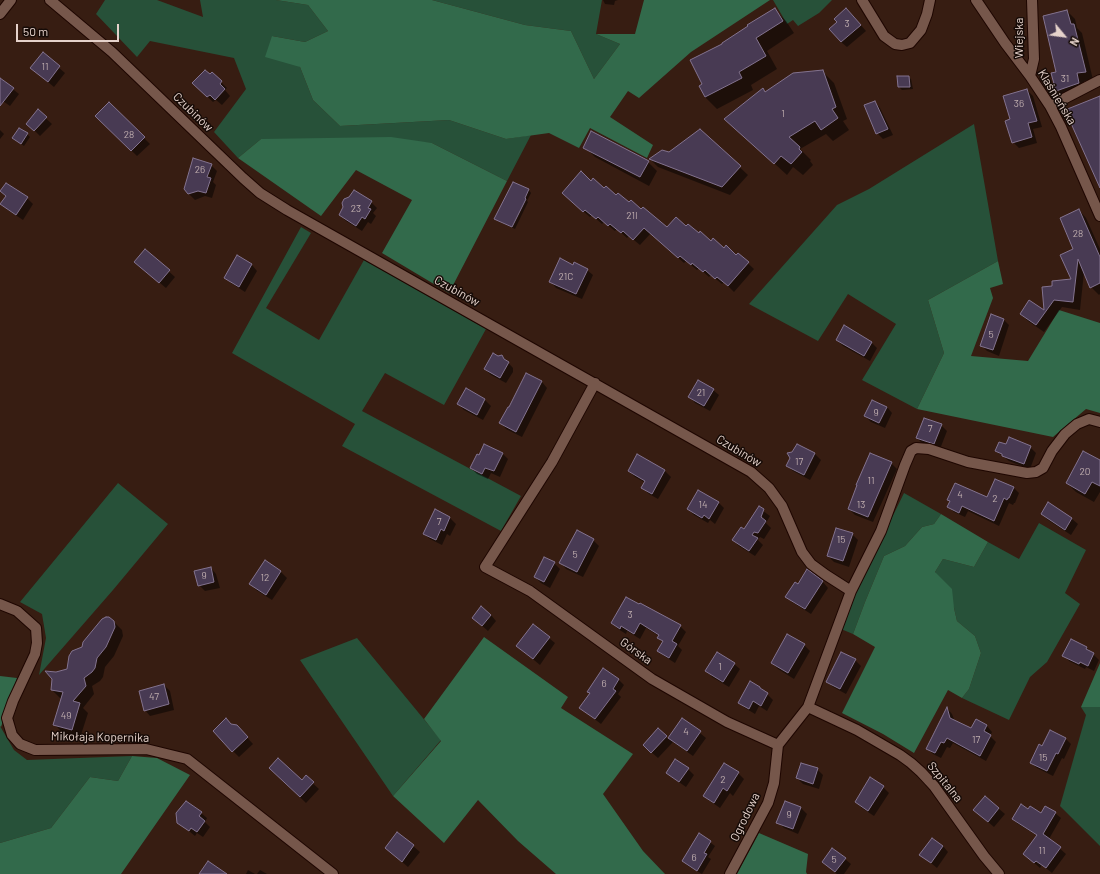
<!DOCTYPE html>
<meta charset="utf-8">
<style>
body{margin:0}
#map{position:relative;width:1100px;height:874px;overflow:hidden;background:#371d12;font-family:Barlow,sans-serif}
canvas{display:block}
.north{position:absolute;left:1044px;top:16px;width:40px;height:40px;-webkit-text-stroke:3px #160b07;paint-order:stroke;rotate:119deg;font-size:11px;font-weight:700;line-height:16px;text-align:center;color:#e5d2cb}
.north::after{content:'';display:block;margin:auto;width:14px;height:18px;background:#e5d2cb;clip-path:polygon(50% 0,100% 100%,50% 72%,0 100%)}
.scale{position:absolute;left:16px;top:24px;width:103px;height:18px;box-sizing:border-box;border:2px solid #e5d2cb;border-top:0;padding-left:5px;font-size:12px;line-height:14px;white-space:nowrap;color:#e5d2cb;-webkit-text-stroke:3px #160b07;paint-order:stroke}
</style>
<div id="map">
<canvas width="1100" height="874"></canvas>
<div class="north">N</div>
<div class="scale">50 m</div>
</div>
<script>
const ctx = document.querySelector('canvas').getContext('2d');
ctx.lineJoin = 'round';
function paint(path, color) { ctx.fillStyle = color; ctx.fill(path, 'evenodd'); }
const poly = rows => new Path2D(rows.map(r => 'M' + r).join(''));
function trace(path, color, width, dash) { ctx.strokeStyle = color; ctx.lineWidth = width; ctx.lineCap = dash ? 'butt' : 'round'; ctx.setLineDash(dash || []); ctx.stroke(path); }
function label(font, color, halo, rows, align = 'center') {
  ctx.font = font + ' Barlow,sans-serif'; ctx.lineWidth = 3; ctx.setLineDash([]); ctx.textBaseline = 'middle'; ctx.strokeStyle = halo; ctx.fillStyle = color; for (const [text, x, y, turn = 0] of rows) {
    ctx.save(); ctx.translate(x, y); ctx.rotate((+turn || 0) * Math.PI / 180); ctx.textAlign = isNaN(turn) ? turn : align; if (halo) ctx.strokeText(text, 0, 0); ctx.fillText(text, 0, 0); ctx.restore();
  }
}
paint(poly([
 [105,0,157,0,203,17,200,0,276,0,308,5,328,31,305,42,272,36,300,67,313,100,340,126,449,120,506,139,531,135,507,181,432,143,261,139,238,158,214,132,246,89,234,58,150,41,137,57,96,14],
 [432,0,602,0,596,34,620,44,594,79,571,31,525,25],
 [773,0,832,0,819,13,798,26,793,20,787,24],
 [974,124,998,261,928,300,944,353,917,409,862,380,896,324,848,294,818,341,749,304,837,205,869,189],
 [301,227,311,233,266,308,319,340,364,260,486,329,444,405,385,373,362,411,521,496,501,531,342,446,355,424,232,353],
 [118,483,168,524,113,590,39,675,46,638,42,614,20,602],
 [904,493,941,514,934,524,922,527,905,546,884,556,865,602,853,634,841,629,853,597],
 [1039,523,1086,550,1065,593,1080,604,1047,662,1030,677,1009,720,962,698,969,689,981,653,975,636,957,621,954,608,935,572,943,559,974,567,988,542,1019,559],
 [357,638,441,740,393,796,300,660],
 [1081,707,1100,707,1100,846,1060,806,1086,715],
 [0,726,14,750,27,760,132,756,118,781,90,777,51,828,0,843]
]), '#275139');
paint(poly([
 [276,0,432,0,525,25,571,31,594,79,620,44,596,34,635,34,644,0,770,0,691,52,639,98,628,91,610,117,653,145,647,158,590,128,579,148,549,133,506,139,449,120,340,126,313,100,300,67,265,57,272,36,305,42,328,31,308,5],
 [391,137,432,143,507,181,449,293,382,253,412,200,356,170,321,216,238,158,261,139],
 [998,261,1003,284,990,288,993,298,971,356,1028,361,1059,310,1100,323,1100,413,1086,409,1053,437,917,409,944,353,928,300],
 [941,514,988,542,974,567,943,559,935,572,952,589,954,608,957,621,975,636,981,653,969,689,962,698,948,690,914,753,883,734,842,713,875,647,853,634,865,602,884,556,905,546,922,527,934,524],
 [484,637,568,697,561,708,633,754,603,794,643,851,665,874,556,874,518,841,478,800,444,843,393,796,441,741,424,719],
 [1100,663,1100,707,1081,707],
 [0,676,17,678,1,727,0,726],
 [132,756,157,758,190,775,121,874,0,874,0,843,51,828,90,777,118,781],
 [759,833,808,854,806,872,807,874,737,874]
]), '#326a4b');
paint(poly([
 [603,0,618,0,615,1,614,5,605,4],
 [774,9,786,21,794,33,767,51,777,69,751,85,753,90,717,109,705,97,700,86,703,85,724,45],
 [1067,11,1075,19,1077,28,1082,33,1093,80,1084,81,1087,92,1065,98,1057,90,1058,72],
 [852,15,866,31,847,47,841,42],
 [43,54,65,73,54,87,31,68],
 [822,71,834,83,847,119,843,121,849,130,833,141,826,134,800,149,811,160,810,161,813,165,803,175,793,167,787,175,738,130,763,89,766,93],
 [212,73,227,88,225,90,230,96,222,105,216,100,213,102,199,89],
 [908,77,911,79,913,89,902,90,899,87],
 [0,79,19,94,10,106,0,99],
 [1027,90,1033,96,1042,127,1033,129,1037,143,1019,148,1013,142,1011,120],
 [875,102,880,108,893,135,883,139,877,133],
 [109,103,150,144,137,156,96,116],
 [38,111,52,124,40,136,33,129],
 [0,130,4,134,0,139],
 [700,130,748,175,730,195,658,167,651,160,669,153],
 [27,134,30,137,24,146,13,138],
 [586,148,648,162,657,171,649,186,595,157],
 [211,165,217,171,213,182,216,185,212,198,205,196,195,200,189,194],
 [592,182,641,211,667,229,686,228,736,256,738,254,754,269,734,292,724,282,722,284,711,275,709,277,699,268,697,270,686,261,684,263,651,233,640,245,629,236,627,238,617,229,615,231,604,222,602,224,592,215,590,217,569,199],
 [513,183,529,190,531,193,527,201,528,202,515,229,498,221,496,218],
 [1,191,27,198,33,204,23,220,8,210,2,204,6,197],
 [371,202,377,208,373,213,376,216,371,224,368,222,362,231,346,221,340,215],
 [1079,210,1086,218,1100,249,1100,294,1099,295,1091,287,1084,272,1080,310,1062,307,1044,332,1028,321,1021,314,1045,312,1053,287,1073,280],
 [145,250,175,277,166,288,141,267],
 [237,257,252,265,257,271,245,292,231,283,225,277],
 [574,266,587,270,593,275,582,299,556,288,551,282],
 [1004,320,1009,325,999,356,987,351,981,345],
 [837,340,871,342,877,348,870,361,843,346],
 [502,356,513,368,513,372,506,383,491,375,485,369,498,357],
 [542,382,547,388,522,437,506,429,501,423],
 [466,389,485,400,491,406,483,420,464,410,458,404],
 [713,390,719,395,710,411,695,403,690,397],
 [887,407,892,413,885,428,871,422,865,416],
 [941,425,947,431,940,449,923,444,917,438],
 [797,445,815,454,821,460,810,480,793,471,787,466],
 [1006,446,1030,447,1036,453,1030,469,1009,461,996,451],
 [502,453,508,459,500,477,491,473,488,479,477,474,471,468,479,456],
 [637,456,665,471,671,477,658,499,649,494,643,488,646,483,635,477,629,471],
 [1100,461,1100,492,1094,502,1076,492,1067,483],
 [891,463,897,469,873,522,855,515,849,509],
 [1014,488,1019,493,1015,503,1014,503,1013,505,1009,503,999,526,968,511,965,517,954,512,948,507,988,498],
 [718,502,724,508,715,524,710,520,708,523,694,515,688,509],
 [1048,504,1072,519,1078,524,1071,535,1048,520,1042,514],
 [759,508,770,516,766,523,771,528,764,539,760,537,758,540,763,545,755,556,739,546,733,540,744,530],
 [435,511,450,518,456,524,450,536,447,534,442,545,430,539,424,534],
 [852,534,858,540,849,567,834,562,828,556],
 [593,540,599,546,583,577,566,569,561,563],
 [265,562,281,572,287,578,272,600,256,590,251,584],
 [554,563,560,569,550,588,541,583,535,577],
 [211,568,216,574,220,588,205,591,199,585],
 [823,582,828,588,811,614,792,602,787,597,798,585],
 [627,598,680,626,686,632,678,646,682,650,675,663,664,656,658,651,663,642,659,638,659,636,646,628,640,639,627,631,626,634,618,629,612,623],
 [491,615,496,621,488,631,473,618],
 [114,622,122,630,123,636,114,656,105,667,103,677,100,681,92,686,94,694,83,708,88,713,80,738,63,733,54,724,62,698,60,698,52,690,56,673,68,670,83,648],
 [533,625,555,643,540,665,517,646],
 [804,645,810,651,794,679,778,669,772,663],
 [1087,648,1099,660,1094,671,1086,667,1085,669,1069,661,1064,655],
 [855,660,861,666,846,694,833,687,827,681],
 [734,664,740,669,729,687,712,677,707,671],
 [603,670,619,680,624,685,618,694,621,697,601,724,580,708,590,694,588,691],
 [164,685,170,691,174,710,150,716,145,710],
 [760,687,773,700,767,711,759,706,755,714,745,708,739,702],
 [947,708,952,714,955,722,971,730,977,721,987,726,992,732,990,736,996,742,986,761,953,743,950,748,947,747,941,758,933,754,927,748],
 [683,719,706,738,693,756,673,742,658,758,650,751,658,729,668,739],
 [231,725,242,732,253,744,239,757,233,751],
 [1066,739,1071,744,1064,759,1062,758,1053,776,1037,768,1031,763,1043,747],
 [270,768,302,781,306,777,319,789,306,803],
 [688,769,694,775,686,787,673,778,667,773],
 [817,769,823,775,819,789,803,784,797,778],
 [738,773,744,779,733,796,730,793,720,808,710,801,704,796],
 [883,787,889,793,874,816,862,808,856,802],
 [985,797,1005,814,994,827,981,816],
 [786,802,801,808,807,814,798,834,784,828,778,822],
 [1028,810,1042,814,1055,813,1061,818,1049,839,1066,854,1052,873,1042,865,1040,868,1024,854,1038,836,1018,824,1013,819],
 [201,813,207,818,205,822,210,827,203,837,197,833,195,836,178,822],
 [398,833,420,852,408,867,386,848],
 [699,834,715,846,708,857,711,859,702,874,688,866,683,861],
 [943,846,948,852,937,868,921,855],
 [845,859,851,864,844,874,837,874,823,862],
 [248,870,255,874,246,874],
 [260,870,267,874,257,874]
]), '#0007');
const building = poly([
 [775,8,783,21,756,38,766,56,739,72,742,78,705,97,699,86,702,84,690,60,722,44,722,43,748,26,747,25,775,8],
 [846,8,861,25,841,42,829,29,837,22,834,19,846,8],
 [1067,10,1071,24,1074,24,1086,72,1077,73,1079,83,1056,91,1051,73,1056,72,1043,16,1067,10],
 [43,52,60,66,48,82,30,68,43,52],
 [205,70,210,74,212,72,222,81,220,84,225,89,215,100,210,95,207,97,192,83,205,70],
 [823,70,836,107,832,109,838,118,821,130,815,121,789,137,800,147,799,149,802,152,791,164,781,156,774,164,724,119,763,88,765,92,793,73,823,70],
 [897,76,909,76,910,87,898,87,897,76],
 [0,78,14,88,0,106,0,78],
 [1027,89,1037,121,1028,123,1032,137,1012,143,1005,121,1010,119,1003,96,1027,89],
 [1100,96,1100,188,1065,110,1100,96],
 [875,101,888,129,876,134,864,105,875,101],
 [109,102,145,137,131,151,95,116,109,102],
 [38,109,47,117,34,131,26,124,38,109],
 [19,128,28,133,21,144,12,138,19,128],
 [700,129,741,166,722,187,649,159,662,150,669,152,700,129],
 [591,131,649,161,640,177,583,148,591,131],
 [193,158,212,164,207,177,211,178,206,193,198,191,188,194,184,189,193,158],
 [581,171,591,181,593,178,604,188,606,186,616,195,618,193,629,202,631,200,641,209,643,207,667,227,676,217,686,226,688,224,699,233,700,231,711,241,713,238,724,248,726,245,736,255,738,253,749,262,728,286,717,277,715,279,705,270,703,272,692,263,691,265,680,256,678,258,644,228,633,240,623,231,621,233,610,224,608,226,598,217,596,219,585,210,583,212,562,193,581,171],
 [513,182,529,189,525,198,526,199,512,227,494,219,513,182],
 [6,183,28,197,16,215,0,204,6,196,0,191,6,183],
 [354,190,372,201,368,208,371,209,365,219,362,217,356,226,339,215,343,207,342,203,344,199,349,197,354,190],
 [1079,209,1100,257,1100,283,1090,288,1078,259,1073,302,1054,300,1036,325,1020,314,1029,300,1044,310,1042,287,1052,286,1052,281,1071,279,1060,255,1073,249,1060,218,1079,209],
 [145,249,170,270,159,283,134,262,145,249],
 [237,255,252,264,239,287,224,278,237,255],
 [560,258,573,265,574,262,588,269,576,294,549,282,560,258],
 [991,314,1004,319,993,350,980,346,991,314],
 [844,325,872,342,864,356,836,340,844,325],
 [493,353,498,356,502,355,504,359,509,362,500,378,484,369,493,353],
 [526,373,542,381,516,432,499,423,508,407,509,407,526,373],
 [698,380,714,389,704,406,688,397,698,380],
 [466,388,485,399,477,415,457,404,466,388],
 [872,400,887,407,879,423,864,416,872,400],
 [924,418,942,424,934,444,916,438,924,418],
 [1009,437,1031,446,1024,464,1002,456,1002,454,995,451,999,442,1006,444,1009,437],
 [484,444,503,453,494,471,485,468,482,474,470,468,477,454,479,455,484,444],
 [797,444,815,453,804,475,786,466,790,458,787,453,792,452,797,444],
 [1083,451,1100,460,1100,486,1092,482,1085,494,1066,483,1083,451],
 [870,453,892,462,868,517,848,509,857,485,856,485,870,453],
 [637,454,665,470,652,494,641,488,645,481,628,471,637,454],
 [995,479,1014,487,1009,498,1008,498,1007,500,1004,498,994,521,962,506,959,513,947,507,950,501,947,500,955,483,987,497,995,479],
 [698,490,719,502,709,519,704,515,702,518,687,509,698,490],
 [1048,502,1072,518,1065,530,1041,514,1048,502],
 [759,506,764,509,761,517,766,521,758,533,754,532,752,535,758,538,749,551,732,540,741,527,744,529,759,506],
 [435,509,450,517,444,531,441,529,436,540,423,534,435,509],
 [836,528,853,533,843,561,827,556,836,528],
 [577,530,594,539,577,572,559,563,577,530],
 [544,557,555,562,544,582,534,577,544,557],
 [265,560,281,571,266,595,249,584,265,560],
 [211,567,214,582,198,586,194,571,211,567],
 [807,569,823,581,805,609,785,597,795,582,798,584,807,569],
 [626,597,639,604,640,603,681,625,672,641,677,644,669,658,657,651,663,641,657,638,659,635,640,623,634,634,621,626,620,629,611,623,626,597],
 [481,606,491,615,482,626,472,618,481,606],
 [106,617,109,617,114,621,115,627,106,647,97,658,95,668,92,672,84,678,86,686,73,701,80,703,72,730,53,725,63,692,51,690,52,679,45,671,56,672,67,669,69,656,72,651,82,647,83,642,102,619,106,617],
 [533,624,550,637,533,659,516,646,533,624],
 [787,634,805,644,788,673,771,663,787,634],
 [1071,639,1087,647,1086,649,1094,653,1088,666,1080,662,1079,664,1062,656,1071,639],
 [717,652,735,663,723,682,705,671,717,652],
 [841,652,856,659,840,689,826,682,841,652],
 [603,668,619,679,613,689,616,691,595,719,579,708,590,693,587,692,603,668],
 [750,681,760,687,760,688,768,693,761,706,753,701,749,709,738,703,750,681],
 [164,684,169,704,144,711,139,691,164,684],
 [947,707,950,718,971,728,976,719,987,725,984,731,991,735,980,756,947,738,944,743,941,742,935,753,926,749,947,707],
 [226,718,231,724,237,725,248,737,232,752,213,731,226,718],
 [682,718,701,731,687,751,668,738,682,718],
 [658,728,667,736,651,753,643,745,658,728],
 [1050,730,1066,738,1058,754,1056,753,1047,771,1030,763,1039,744,1042,746,1050,730],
 [278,758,302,780,306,775,314,782,300,797,269,768,278,758],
 [675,759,689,768,679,782,666,773,675,759],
 [724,763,739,772,727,791,723,788,714,803,703,796,724,763],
 [801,763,818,768,813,784,796,778,801,763],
 [870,777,884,786,868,811,855,802,870,777],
 [985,796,999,808,988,822,973,810,985,796],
 [186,801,202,812,199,816,205,821,197,832,191,828,189,831,177,823,176,813,186,801],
 [785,801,801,807,793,829,776,823,785,801],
 [1021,804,1028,809,1030,806,1041,813,1045,806,1056,812,1043,834,1061,847,1046,868,1036,861,1034,863,1023,854,1037,835,1012,819,1021,804],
 [397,832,414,845,402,862,385,848,397,832],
 [699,833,711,841,704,853,707,854,697,871,682,861,699,833],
 [932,838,943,846,931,863,919,855,932,838],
 [832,848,846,858,835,872,822,862,832,848],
 [208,861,227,874,199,874,208,861]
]);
paint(building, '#483a53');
trace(building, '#83738f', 1);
const minor = poly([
 [50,0,112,52,243,178,260,193,287,210,751,472,769,488,782,506,802,552,811,564,826,575,851,591],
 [862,0,884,36,895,44,902,45,910,43,921,30,927,14,930,0],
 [976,0,1005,43,1030,76,1050,106,1061,127,1100,216],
 [0,14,11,0],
 [1030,76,1034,59,1032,0],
 [1050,106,1100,80],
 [595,383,552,462,485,567,530,591,652,679,727,722,778,745],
 [0,604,17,611,36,628,37,643,35,654,13,701,7,718,12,735,20,744,35,750,146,749,187,759,333,874],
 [808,707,857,730,900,755,911,763,921,772,934,786,984,856,999,874],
 [730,874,768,803,774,783,778,745,808,707,851,591,881,531,905,465,911,451,916,448,929,449,968,462,1027,473,1036,472,1043,468,1052,451,1065,434,1077,424,1089,419,1100,422]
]);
trace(minor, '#1e0601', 12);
trace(minor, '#76574b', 10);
label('10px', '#beacad', null, [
 ["3",847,24],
 ["11",45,67],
 ["31",1065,79],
 ["36",1019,104],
 ["1",783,114],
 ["28",129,135],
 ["26",200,170],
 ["23",356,209],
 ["21I",632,216],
 ["28",1078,234],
 ["21C",566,277],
 ["5",991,335],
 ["21",701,393],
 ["9",876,413],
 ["7",930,429],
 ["17",799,462],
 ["20",1085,472],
 ["11",871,481],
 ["4",960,495],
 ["2",995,499],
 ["14",703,505],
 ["13",861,505],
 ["7",439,522],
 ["15",841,540],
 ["5",575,555],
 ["9",204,576],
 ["12",265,578],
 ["3",630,615],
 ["1",720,667],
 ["6",604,684],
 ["47",154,697],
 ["49",66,716],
 ["4",686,732],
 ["17",976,740],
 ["15",1043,758],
 ["2",723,780],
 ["9",789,815],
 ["11",1042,851],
 ["6",694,858],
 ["5",834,860]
]);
label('12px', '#e5d2cb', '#160b07', [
 ["Wiejska",1019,38,-90],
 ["Klaśnieńska",1057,97,59],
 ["Czubinów",193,112,44],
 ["Czubinów",457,291,29],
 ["Czubinów",739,451,31],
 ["Górska",636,651,36],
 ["Mikołaja Kopernika",100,737,1],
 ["Szpitalna",945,782,51],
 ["Ogrodowa",745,817,-64]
]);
</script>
